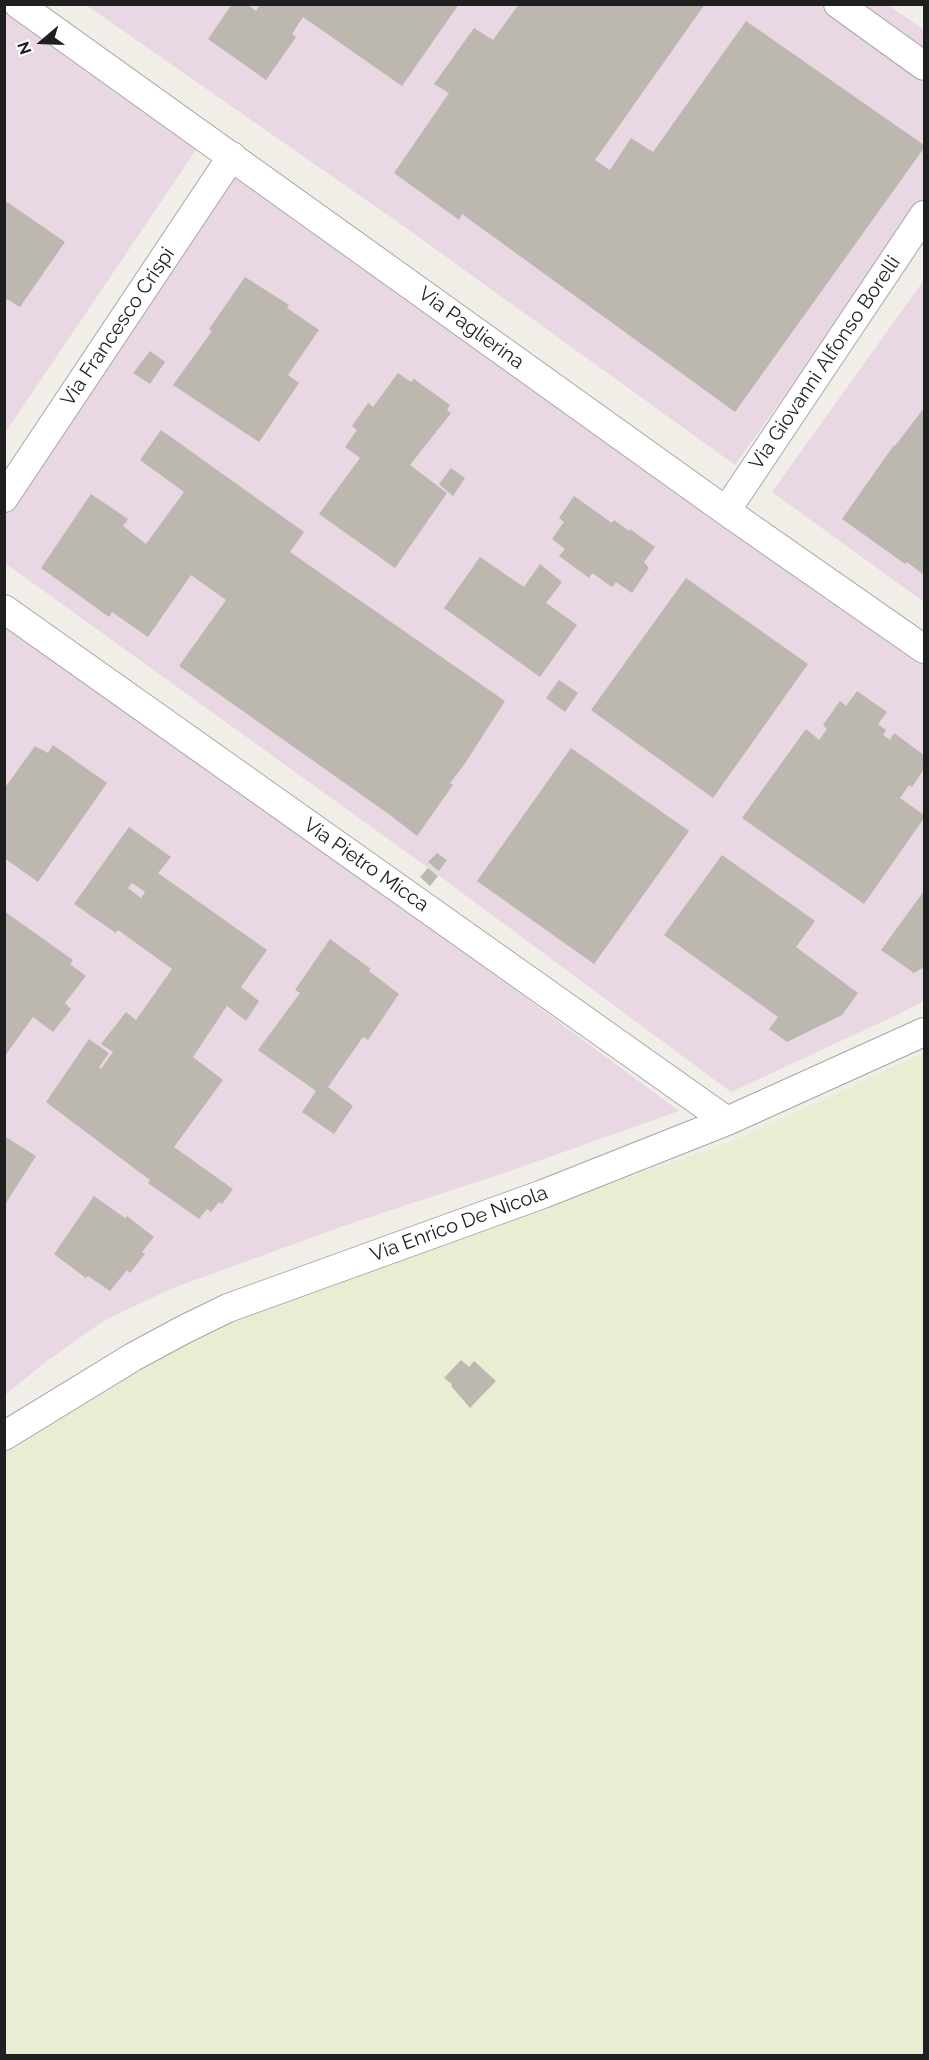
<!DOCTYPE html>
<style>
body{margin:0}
#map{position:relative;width:929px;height:2060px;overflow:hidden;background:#f0eee6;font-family:Raleway,sans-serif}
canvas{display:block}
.frame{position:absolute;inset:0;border:6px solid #1f1f1f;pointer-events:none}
.north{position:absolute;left:12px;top:12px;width:60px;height:60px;-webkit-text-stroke:4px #fff;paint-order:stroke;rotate:251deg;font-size:16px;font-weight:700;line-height:24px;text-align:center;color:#1f1f1f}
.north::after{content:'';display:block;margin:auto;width:21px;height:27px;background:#1f1f1f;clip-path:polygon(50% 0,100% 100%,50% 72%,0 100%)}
</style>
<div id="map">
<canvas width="929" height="2060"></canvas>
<div class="frame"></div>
<div class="north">N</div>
</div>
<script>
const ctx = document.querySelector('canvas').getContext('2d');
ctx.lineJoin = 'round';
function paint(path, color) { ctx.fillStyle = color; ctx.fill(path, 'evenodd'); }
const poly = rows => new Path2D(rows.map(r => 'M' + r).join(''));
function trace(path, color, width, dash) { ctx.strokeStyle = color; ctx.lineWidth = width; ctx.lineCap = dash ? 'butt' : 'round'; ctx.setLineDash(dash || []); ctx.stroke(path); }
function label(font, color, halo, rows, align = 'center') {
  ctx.font = font + ' Raleway,sans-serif'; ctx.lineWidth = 4.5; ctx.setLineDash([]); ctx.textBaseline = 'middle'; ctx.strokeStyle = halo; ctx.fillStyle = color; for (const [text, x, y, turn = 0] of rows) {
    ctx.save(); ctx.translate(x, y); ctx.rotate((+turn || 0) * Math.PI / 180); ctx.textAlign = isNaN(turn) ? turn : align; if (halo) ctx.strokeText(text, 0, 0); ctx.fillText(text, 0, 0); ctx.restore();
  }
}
paint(poly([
 [4,5,202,141,5,433],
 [86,5,888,5,924,30,924,201,735,465,402,225],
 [239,168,924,659,924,1001,899,1014,731,1092,438,875,5,563,5,515],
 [924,280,924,602,772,492],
 [5,620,410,912,679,1111,507,1172,349,1224,173,1288,105,1320,47,1361,5,1395]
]), '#e9d8e3');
paint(poly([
 [924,1053,924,2055,5,2056,5,1454,74,1398,190,1331,736,1140]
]), '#e7eed2');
paint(poly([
 [232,4,247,4,256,11,260,4,459,4,402,86,303,17,292,34,296,37,266,80,208,39],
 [519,4,705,4,595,160,610,170,631,138,653,152,746,21,924,145,924,148,735,412,462,214,459,220,394,173,449,93,434,84,474,28,493,40],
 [7,202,65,242,20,307,7,299,4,302,4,206],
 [245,277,289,305,287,308,319,330,288,375,299,383,259,442,173,385,212,331,209,329],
 [150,351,165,362,150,384,133,373],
 [398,373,411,382,414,379,450,405,447,410,451,413,410,465,447,493,395,568,319,514,360,458,345,447,357,430,352,426,368,403,373,407],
 [924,408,924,575,907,562,905,564,842,519,894,445,895,446],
 [161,430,304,532,290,552,505,701,464,765,450,783,453,785,417,836,390,815,179,666,226,600,191,575,148,637,112,612,109,617,41,568,91,494,128,519,123,526,146,544,184,492,140,460],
 [451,468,465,478,453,496,439,484],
 [574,496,612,523,614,520,629,531,630,529,655,547,644,562,649,568,632,593,616,582,612,587,592,573,589,578,559,556,565,549,552,539,564,522,559,518],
 [480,557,524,587,540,564,562,582,546,603,577,625,540,677,444,608],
 [686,578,808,664,713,798,591,710],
 [559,680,578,693,565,712,546,698],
 [857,691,887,712,878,724,886,730,883,735,890,740,894,733,924,755,924,769,912,787,909,785,900,798,924,815,924,818,864,904,742,818,806,729,819,740,827,729,823,725,840,701,846,706],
 [53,745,107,783,38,882,4,858,4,789,35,746,48,753],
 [571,748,689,831,594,964,477,881],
 [129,827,171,857,158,873,267,950,241,987,259,1001,246,1021,227,1006,193,1057,223,1080,174,1147,233,1189,222,1204,219,1202,211,1212,207,1209,199,1219,148,1183,150,1180,46,1102,89,1039,109,1053,99,1067,101,1069,113,1052,101,1044,126,1012,136,1020,172,969,118,930,116,933,74,904],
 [132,883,145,892,141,898,128,888],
 [437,853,447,860,439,871,428,862],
 [722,855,815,921,796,947,858,993,842,1015,787,1042,769,1029,778,1017,664,935],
 [428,868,438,876,430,886,420,877],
 [924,891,924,967,914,973,881,950],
 [4,911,73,960,70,964,86,976,65,1003,71,1009,53,1032,33,1017,4,1057],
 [330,939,371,969,369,971,399,994,368,1040,363,1037,328,1087,353,1106,334,1134,302,1112,316,1091,258,1050,300,993,295,990],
 [4,1136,36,1156,4,1206],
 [94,1196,125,1218,127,1216,154,1237,142,1252,145,1254,130,1273,127,1270,110,1291,88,1276,86,1278,54,1254],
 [461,1360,469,1367,474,1361,496,1381,470,1408,451,1386,452,1384,444,1378]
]), '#bcb7af');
const street = poly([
 [18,4,726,511,924,649],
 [838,4,924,66],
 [4,498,232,156],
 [726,511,924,215],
 [4,609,727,1121],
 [4,1436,133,1357,183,1330,228,1308,543,1194,727,1121,924,1032]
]);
trace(street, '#a6a6a6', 30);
trace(street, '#fff', 28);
label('20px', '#1f1f1f', '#fff', [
 ["Via Francesco Crispi",118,327,-56],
 ["Via Paglierina",471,328,36],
 ["Via Giovanni Alfonso Borelli",825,363,-56],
 ["Via Pietro Micca",366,865,35],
 ["Via Enrico De Nicola",459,1224,-20]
]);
</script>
